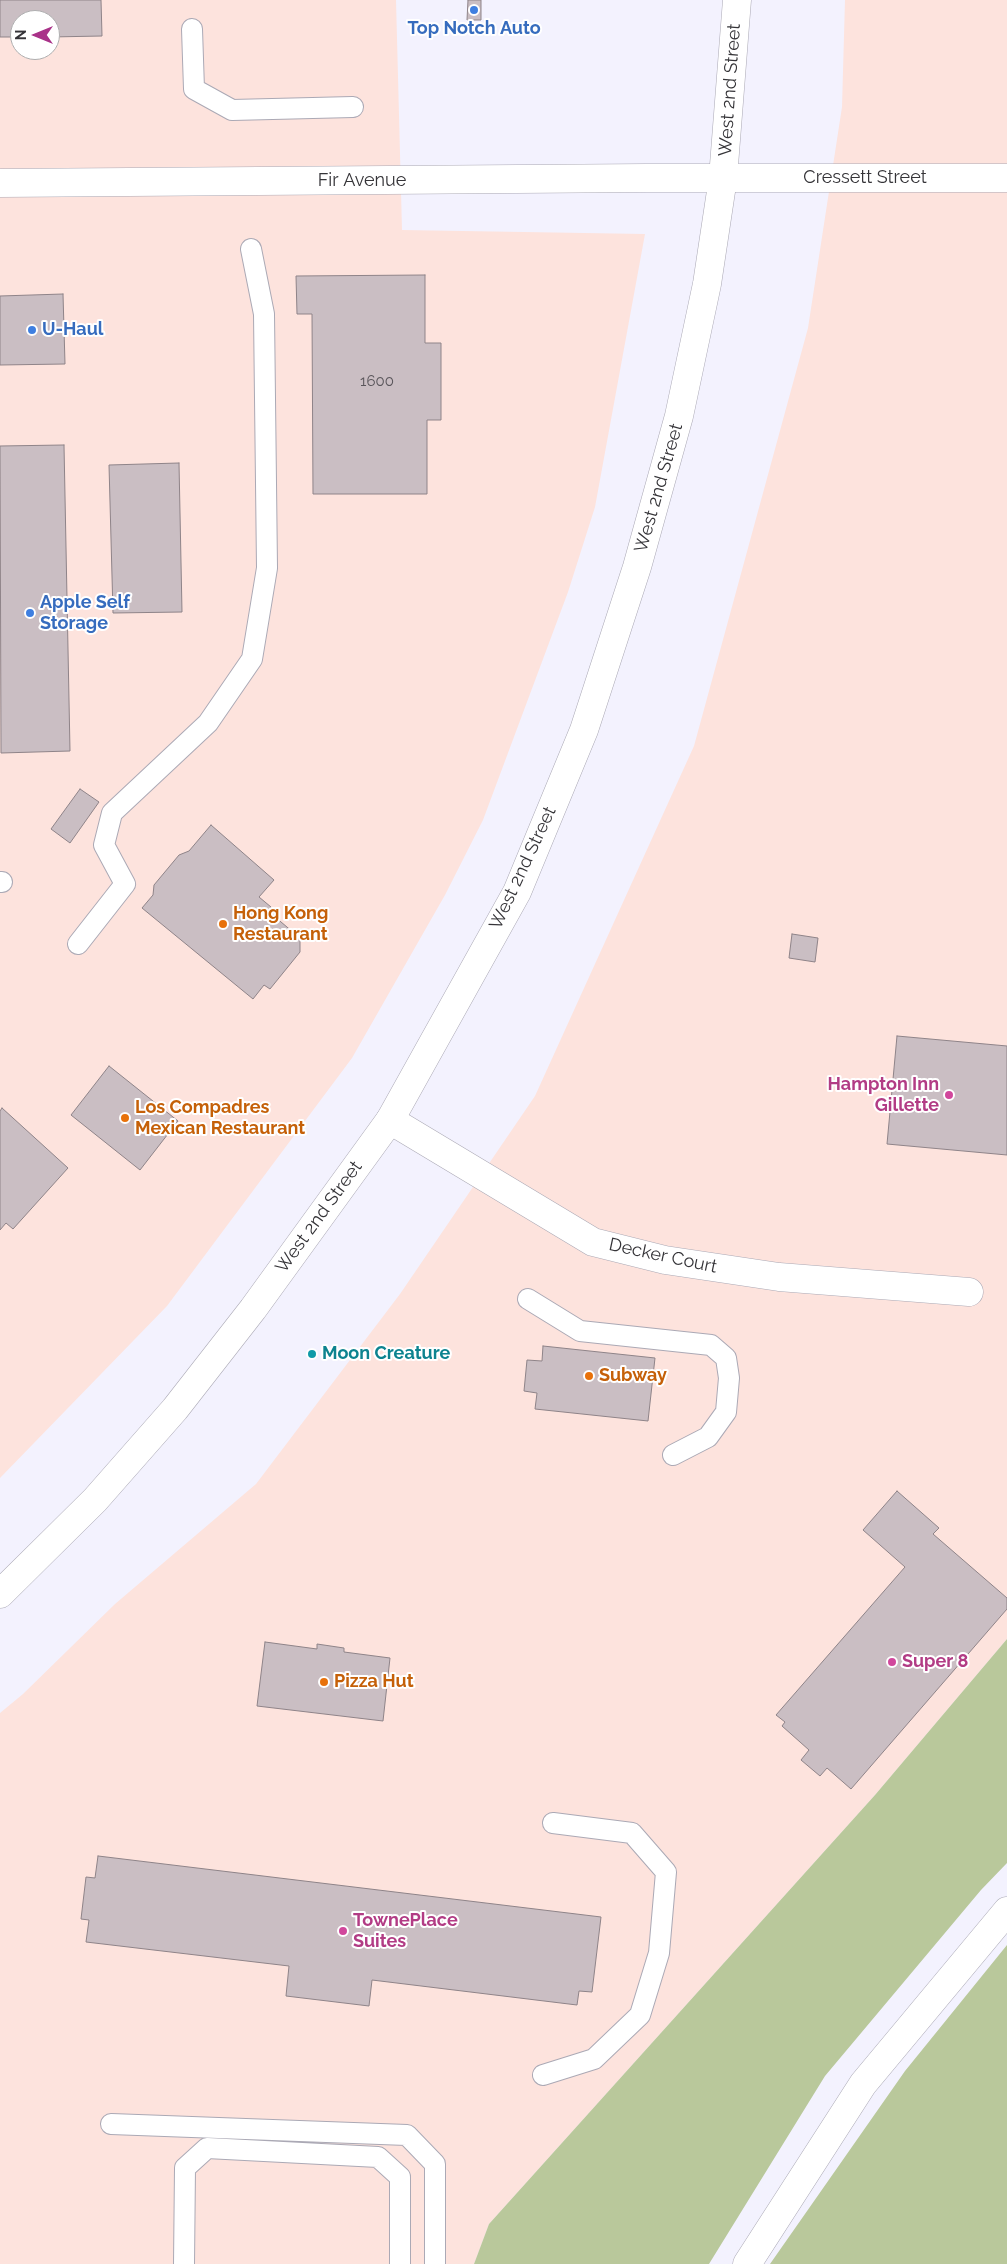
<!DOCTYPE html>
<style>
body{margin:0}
#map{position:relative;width:1007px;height:2264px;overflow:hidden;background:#f3f2fe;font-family:Raleway,sans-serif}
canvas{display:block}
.north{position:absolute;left:10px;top:10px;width:50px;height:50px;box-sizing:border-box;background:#fff;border:1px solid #aeaeaf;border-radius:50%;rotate:270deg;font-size:14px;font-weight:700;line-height:20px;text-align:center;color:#353438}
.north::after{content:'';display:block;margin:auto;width:18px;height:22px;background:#a93289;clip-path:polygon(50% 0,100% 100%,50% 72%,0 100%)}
</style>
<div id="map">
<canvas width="1007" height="2264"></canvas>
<div class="north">N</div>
</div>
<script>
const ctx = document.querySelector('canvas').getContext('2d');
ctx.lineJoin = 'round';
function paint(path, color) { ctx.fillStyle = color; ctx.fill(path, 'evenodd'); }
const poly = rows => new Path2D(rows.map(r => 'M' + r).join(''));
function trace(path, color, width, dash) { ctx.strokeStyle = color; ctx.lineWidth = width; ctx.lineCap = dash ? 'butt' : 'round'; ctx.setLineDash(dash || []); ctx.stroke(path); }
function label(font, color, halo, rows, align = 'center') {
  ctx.font = font + ' Raleway,sans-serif'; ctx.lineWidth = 4; ctx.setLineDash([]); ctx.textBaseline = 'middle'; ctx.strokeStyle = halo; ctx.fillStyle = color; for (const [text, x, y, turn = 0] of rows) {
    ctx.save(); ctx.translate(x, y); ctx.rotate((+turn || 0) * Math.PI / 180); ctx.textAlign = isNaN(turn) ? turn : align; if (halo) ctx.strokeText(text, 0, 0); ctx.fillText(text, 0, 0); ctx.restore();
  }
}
paint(poly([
 [0,0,396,0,402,230,645,234,595,507,568,592,483,820,445,895,352,1058,167,1306,0,1478],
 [20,20,50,20,50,50,20,50],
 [845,0,1007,0,1007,1639,875,1795,489,2224,474,2264,0,2264,0,1713,23,1694,115,1604,256,1484,400,1294,535,1096,694,746,808,328,842,107]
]), '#fde3dd');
paint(poly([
 [1007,1639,1007,1863,981,1890,825,2076,709,2264,474,2264,489,2224,875,1795],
 [1007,1945,1007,2264,770,2264,905,2071]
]), '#b9c89b');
const building = poly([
 [0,0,101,0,102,36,50,37,50,20,20,20,20,37,0,37,0,0],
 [468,0,481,0,481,20,467,20,468,0],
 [425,275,425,343,441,343,441,420,427,420,427,494,313,494,312,314,297,314,296,276,425,275],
 [63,294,65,364,0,365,0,296,63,294],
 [64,445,70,751,1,753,0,446,64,445],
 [179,463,182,612,113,613,109,465,179,463],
 [80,789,99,802,70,843,51,829,80,789],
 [211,825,274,880,259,897,271,907,268,911,300,938,300,952,270,989,264,985,253,999,142,908,153,895,154,885,179,855,189,851,211,825],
 [792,934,818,938,815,962,789,958,792,934],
 [897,1036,1007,1046,1007,1155,887,1144,897,1036],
 [109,1066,178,1121,140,1170,71,1115,109,1066],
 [2,1108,68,1168,13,1229,6,1223,0,1230,0,1111,2,1108],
 [543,1346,655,1358,648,1421,535,1409,537,1393,524,1391,527,1360,542,1361,543,1346],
 [897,1491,939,1528,933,1534,1007,1598,1007,1609,851,1789,827,1768,820,1776,801,1760,809,1750,782,1726,785,1722,776,1715,905,1567,863,1530,897,1491],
 [265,1642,317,1649,317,1644,344,1648,344,1652,390,1658,383,1721,257,1706,265,1642],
 [98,1856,601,1917,592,1992,579,1991,577,2005,372,1980,369,2006,286,1996,289,1966,86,1942,89,1920,81,1919,86,1877,95,1878,98,1856]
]);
paint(building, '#cabec3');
trace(building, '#8f8489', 1);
const service = poly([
 [192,29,194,89,232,110,353,107],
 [0,882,2,882],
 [78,944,125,884,104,845,112,813,208,723,252,659,267,568,264,314,251,249],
 [528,1299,580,1331,711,1345,726,1358,729,1378,726,1412,708,1437,673,1455],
 [543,2075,594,2059,640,2015,659,1953,666,1872,632,1833,553,1823],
 [111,2124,407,2135,435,2164,435,2264],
 [184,2264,185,2168,207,2148,378,2157,400,2177,400,2264]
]);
const minor = poly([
 [0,183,646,178,1007,178],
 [390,1120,593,1242,665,1260,779,1277,969,1292]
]);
const primary = poly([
 [0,1594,95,1500,175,1409,253,1309,390,1120,517,892,584,730,637,567,679,416,707,284,723,178,737,0]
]);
const motorway = poly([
 [747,2264,863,2084,1007,1911]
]);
trace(service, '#aba9b5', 22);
trace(minor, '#aba9b5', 29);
trace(primary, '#aba9b5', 29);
trace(motorway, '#aba9b5', 29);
trace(service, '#fff', 20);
trace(minor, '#fff', 28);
trace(primary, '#fff', 28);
trace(motorway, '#fff', 28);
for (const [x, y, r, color] of [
 [474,10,5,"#3f7fe0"],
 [32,330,5,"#3f7fe0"],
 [30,613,5,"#3f7fe0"],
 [223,924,5,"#e8710a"],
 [949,1095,5,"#d1479c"],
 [125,1118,5,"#e8710a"],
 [312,1354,5,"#0f9aa8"],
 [589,1376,5,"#e8710a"],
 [892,1662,5,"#d1479c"],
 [324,1682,5,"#e8710a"],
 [343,1931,5,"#d1479c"]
]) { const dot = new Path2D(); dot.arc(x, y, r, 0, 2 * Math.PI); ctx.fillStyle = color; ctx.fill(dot); trace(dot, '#fff', 2); }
label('15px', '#5a565b', null, [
 ["1600",377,381]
]);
label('bold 18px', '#366cbe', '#fff', [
 ["Top Notch Auto",474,29,"center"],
 ["U-Haul",42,330],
 ["Apple Self",40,603],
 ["Storage",40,624]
], 'left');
label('18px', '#353438', '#fff', [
 ["West 2nd Street",730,90,-86],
 ["Cressett Street",865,178],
 ["Fir Avenue",362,181],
 ["West 2nd Street",659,488,-74],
 ["West 2nd Street",523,868,-65],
 ["West 2nd Street",319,1217,-54],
 ["Decker Court",663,1256,12]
]);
label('bold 18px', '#c56008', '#fff', [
 ["Hong Kong",233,914],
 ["Restaurant",233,935],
 ["Los Compadres",135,1108],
 ["Mexican Restaurant",135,1129],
 ["Subway",599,1376],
 ["Pizza Hut",334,1682]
], 'left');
label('bold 18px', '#b23c85', '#fff', [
 ["Hampton Inn",939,1085,"right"],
 ["Gillette",939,1106,"right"],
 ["Super 8",902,1662],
 ["TownePlace",353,1921],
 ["Suites",353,1942]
], 'left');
label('bold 18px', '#0d838f', '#fff', [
 ["Moon Creature",322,1354]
], 'left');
</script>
